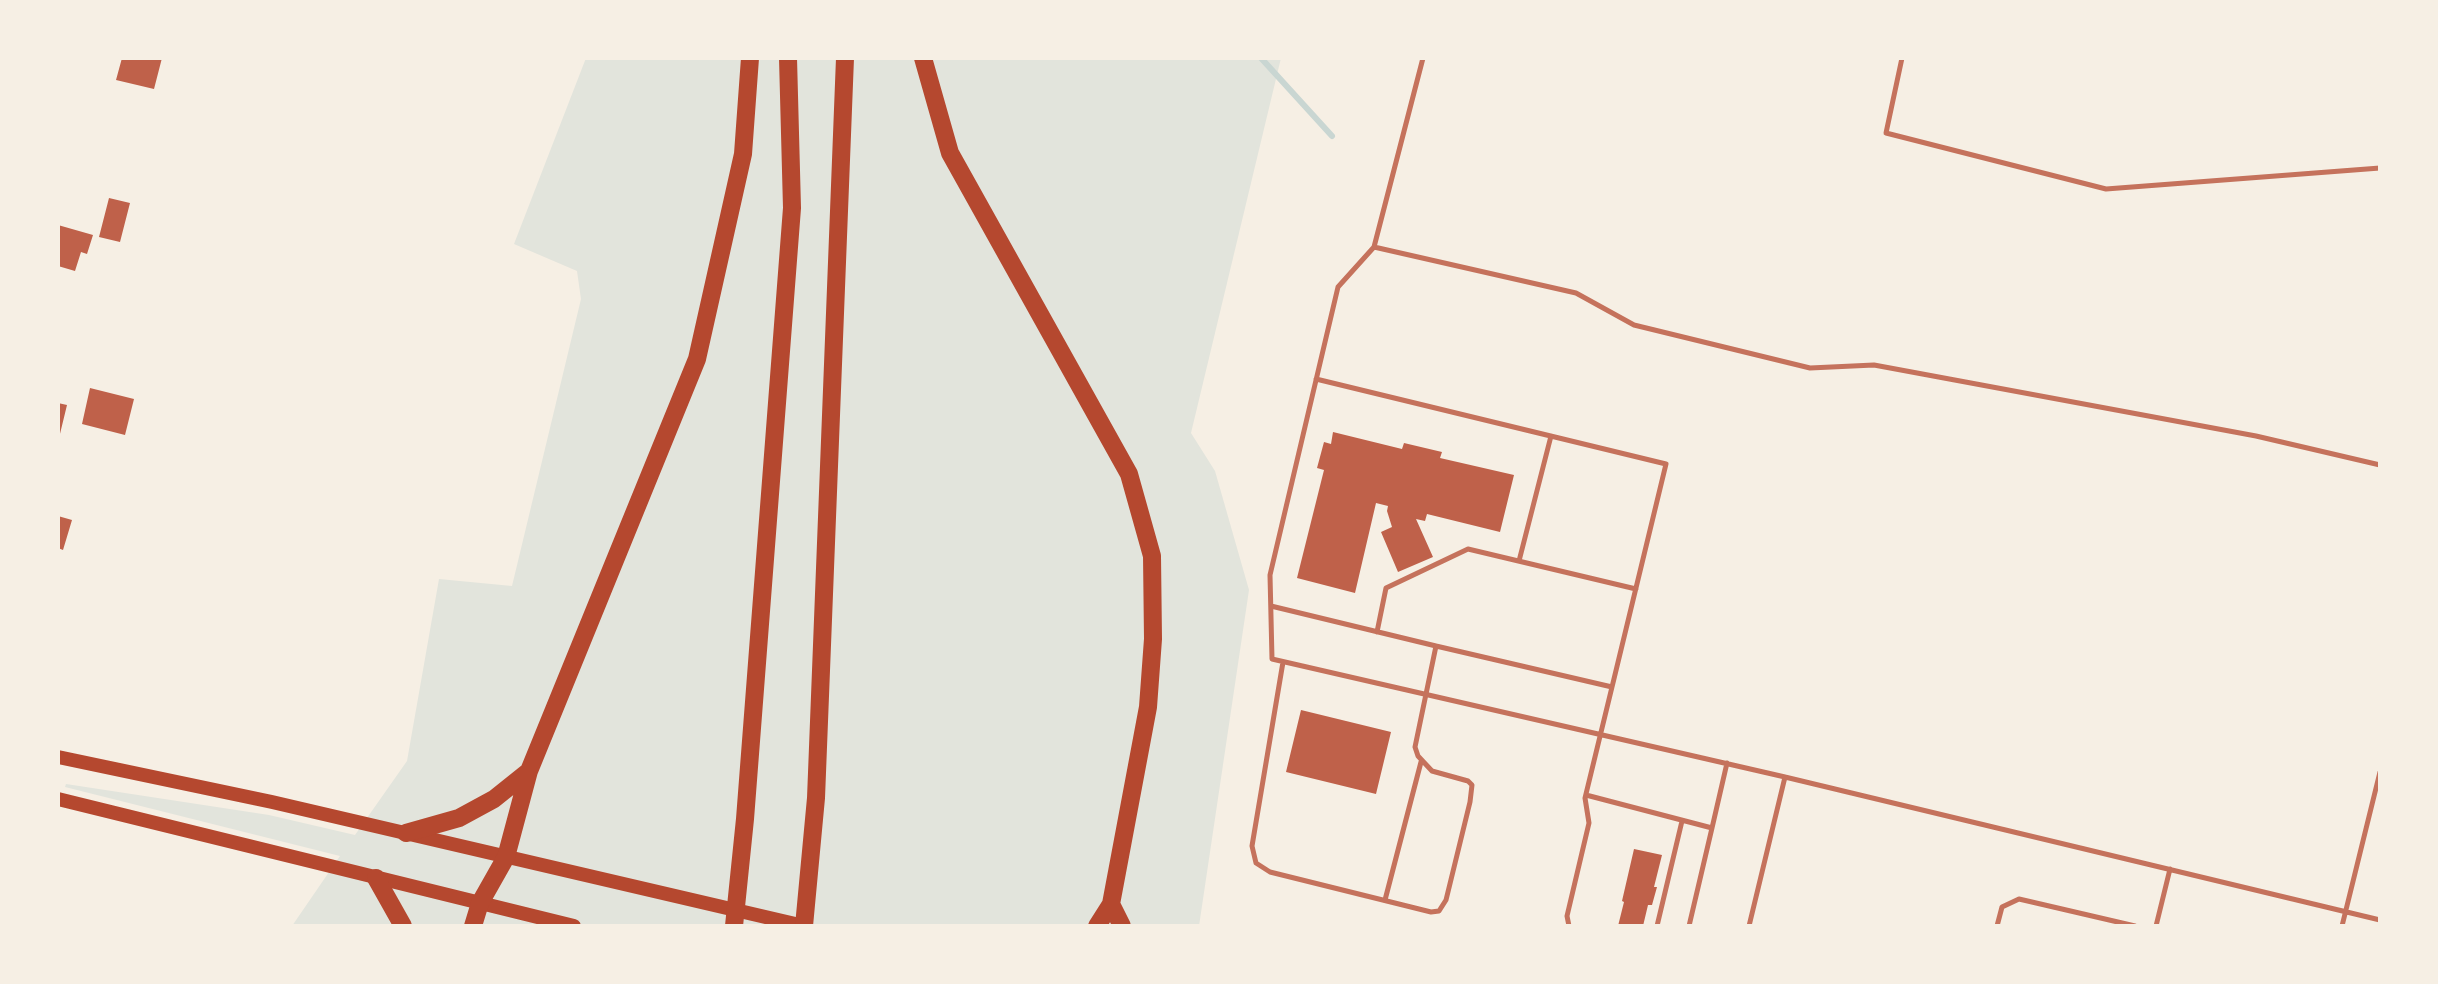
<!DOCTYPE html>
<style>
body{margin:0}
#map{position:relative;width:2438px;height:984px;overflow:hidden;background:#f6efe4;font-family:Karla,sans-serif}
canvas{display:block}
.frame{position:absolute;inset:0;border:60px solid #f6efe4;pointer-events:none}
</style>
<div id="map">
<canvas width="2438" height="984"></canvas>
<div class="frame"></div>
</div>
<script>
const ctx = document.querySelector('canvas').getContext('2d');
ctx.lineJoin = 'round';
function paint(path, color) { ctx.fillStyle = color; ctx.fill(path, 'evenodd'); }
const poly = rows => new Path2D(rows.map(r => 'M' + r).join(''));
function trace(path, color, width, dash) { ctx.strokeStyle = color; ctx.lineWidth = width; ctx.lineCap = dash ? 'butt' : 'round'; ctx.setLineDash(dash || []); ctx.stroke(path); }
paint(poly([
 [586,58,1281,58,1191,433,1215,471,1249,590,1199,926,292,926,340,856,65,787,66,784,269,815,355,835,407,761,439,579,512,586,581,299,577,271,514,244]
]), '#e2e4dc');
trace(poly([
 [1261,58,1332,136]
]), '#c9d6d2', 6);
paint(poly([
 [122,58,162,58,154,89,116,80],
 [109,198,130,203,120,242,99,237],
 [58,225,93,235,87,254,81,252,75,271,58,266],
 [90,388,134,399,125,435,82,424],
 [58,403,67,405,59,438,58,438],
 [1333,432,1402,449,1404,443,1442,452,1440,458,1514,475,1500,532,1427,514,1425,521,1416,519,1433,557,1398,572,1381,532,1392,527,1387,511,1388,506,1376,503,1355,593,1297,578,1324,470,1317,468,1324,442,1331,444],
 [58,516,72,520,63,550,58,548],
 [1301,710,1391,732,1376,794,1286,772],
 [1634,849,1662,855,1654,887,1657,887,1652,905,1648,905,1643,926,1618,926,1624,902,1622,901]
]), '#bf614a');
trace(poly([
 [1423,58,1374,247,1338,287,1270,575,1272,659,1785,777,2380,920],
 [1902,58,1886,133,2106,189,2380,168],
 [1374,247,1576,293,1634,325,1810,368,1874,365,2256,436,2380,465],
 [1316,379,1666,464,1612,687,1436,646],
 [1519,561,1551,436],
 [1271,606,1436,646,1415,747,1418,756,1432,771,1468,781,1472,785,1470,802,1446,900,1439,911,1431,912,1270,872,1256,863,1252,846,1283,662],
 [1377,632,1386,588,1468,549,1636,589],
 [1586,795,1712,828,1727,763],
 [1385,900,1421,762],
 [1569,926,1567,916,1589,823,1585,798,1612,687],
 [1657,926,1682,821],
 [1689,926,1712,828],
 [1749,926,1785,777],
 [1997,926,2002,907,2019,899,2135,926],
 [2156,926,2170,869],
 [2342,926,2380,772]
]), '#c5725c', 5);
trace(poly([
 [58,757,272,802,804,926],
 [58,799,574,926]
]), '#b5482f', 14);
trace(poly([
 [923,58,950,153,1129,474,1152,556,1153,639,1148,707,1111,904,1097,926],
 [406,833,459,818,494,799,529,771],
 [376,878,403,926],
 [1111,904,1122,926],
 [473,926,480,903,506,857,529,771,697,359,743,154,750,58],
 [734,926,745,819,792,208,788,58],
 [804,926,816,798,845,58]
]), '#b5482f', 18);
</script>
